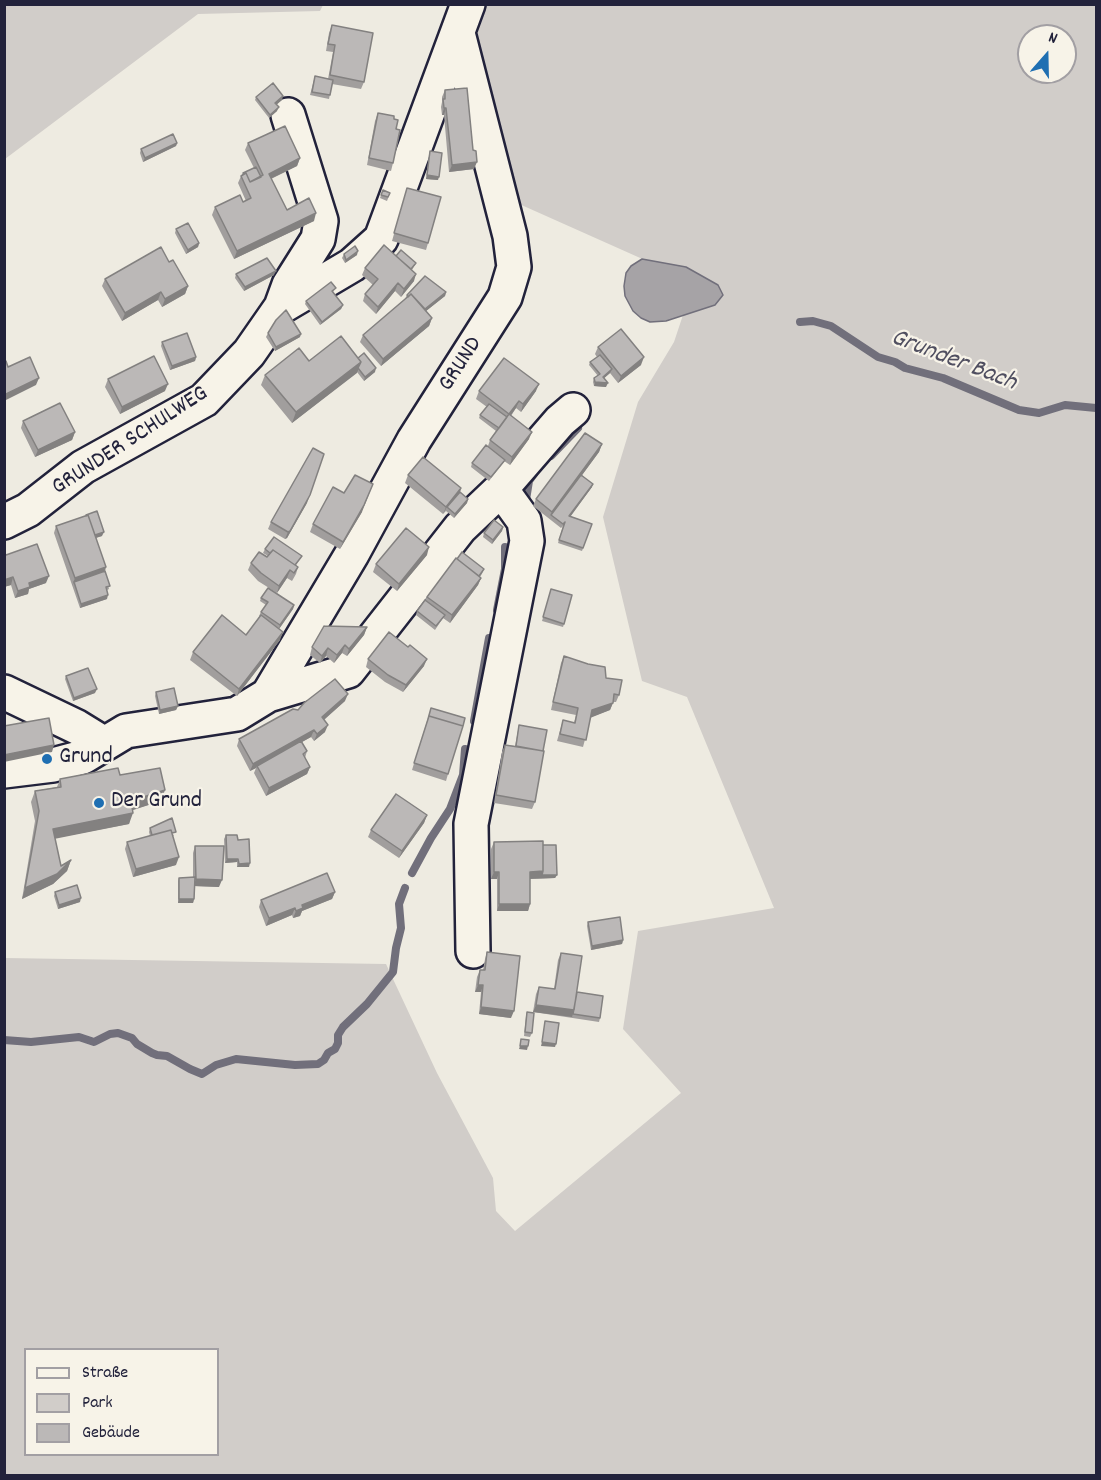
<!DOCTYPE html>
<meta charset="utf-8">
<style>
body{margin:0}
#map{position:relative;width:1101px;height:1480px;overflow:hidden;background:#eeebe1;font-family:Dekko,sans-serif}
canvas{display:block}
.frame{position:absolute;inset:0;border:6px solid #22223b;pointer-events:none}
.legend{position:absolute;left:24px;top:1348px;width:195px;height:108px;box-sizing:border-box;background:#f7f3e8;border:2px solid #a29fa3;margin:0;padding:8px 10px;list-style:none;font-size:18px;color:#22223b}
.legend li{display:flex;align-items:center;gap:12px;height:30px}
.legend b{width:30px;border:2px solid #a29fa3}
.north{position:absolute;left:1017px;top:24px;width:60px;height:60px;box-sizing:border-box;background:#f7f3e8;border:2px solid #a29fa3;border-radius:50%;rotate:20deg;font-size:16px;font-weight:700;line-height:24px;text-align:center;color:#22223b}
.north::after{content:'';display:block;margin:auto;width:21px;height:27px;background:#1f6fb2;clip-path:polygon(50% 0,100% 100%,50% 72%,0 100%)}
</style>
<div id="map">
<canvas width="1101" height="1480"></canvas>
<div class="frame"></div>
<ul class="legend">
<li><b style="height:8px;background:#f7f3e8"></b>Straße</li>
<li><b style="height:16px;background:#d1cdc9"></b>Park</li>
<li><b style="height:16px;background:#bbb8b7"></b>Gebäude</li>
</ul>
<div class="north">N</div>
</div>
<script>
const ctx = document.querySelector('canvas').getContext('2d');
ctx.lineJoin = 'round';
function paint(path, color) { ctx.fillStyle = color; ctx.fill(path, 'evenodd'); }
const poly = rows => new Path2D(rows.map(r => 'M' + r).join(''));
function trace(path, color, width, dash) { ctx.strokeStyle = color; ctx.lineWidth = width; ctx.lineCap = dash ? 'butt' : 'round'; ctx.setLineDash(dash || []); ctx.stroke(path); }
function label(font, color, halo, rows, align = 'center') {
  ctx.font = font + ' Dekko,sans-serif'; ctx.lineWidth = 4.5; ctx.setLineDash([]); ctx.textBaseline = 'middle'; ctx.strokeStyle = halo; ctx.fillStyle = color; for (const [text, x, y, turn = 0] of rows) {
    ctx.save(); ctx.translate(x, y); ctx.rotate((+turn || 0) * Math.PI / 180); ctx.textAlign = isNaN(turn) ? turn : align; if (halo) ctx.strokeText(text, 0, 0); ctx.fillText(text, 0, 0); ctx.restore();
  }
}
paint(poly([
 [5,4,323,4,323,5,320,11,198,14,5,159],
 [479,5,1096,5,1096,1475,5,1476,5,958,386,964,437,1073,493,1178,496,1211,515,1231,681,1093,623,1029,638,931,774,908,687,697,642,681,603,517,638,402,674,342,694,282,508,199,466,42],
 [1029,36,1065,36,1065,72,1029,72],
 [26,1350,218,1350,218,1454,26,1454]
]), '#d1cdc9');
const water = poly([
 [642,259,686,267,718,285,723,295,715,305,666,321,650,322,641,318,633,311,625,296,624,286,626,273,631,266,642,259]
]);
paint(water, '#a6a3a6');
trace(water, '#716f7b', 1.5);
trace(poly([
 [800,322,813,321,831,326,878,357,895,362,905,368,943,378,1019,410,1039,413,1065,405,1096,408],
 [551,456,578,428],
 [525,506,529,481,534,474],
 [497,610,505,569,505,547],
 [474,721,489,638],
 [412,873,431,838,450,809,463,775,465,749],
 [4,1040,31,1042,79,1037,94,1042,110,1034,118,1033,132,1038,137,1044,152,1053,157,1055,167,1056,190,1069,202,1074,216,1065,236,1059,295,1065,318,1064,324,1060,328,1053,335,1049,338,1043,338,1035,343,1027,367,1004,393,972,396,948,401,928,399,904,405,888]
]), '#716f7b', 8);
const minor = poly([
 [281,307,289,285,318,239,321,221,288,115],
 [4,522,28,510,83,467,204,400,249,353,281,307,352,265,381,239,468,4],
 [4,692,77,727,103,743],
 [268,695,352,554,414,440,505,297,514,267,510,236,458,33],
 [4,771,53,765,83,757,126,731,237,714,268,695,348,671,460,528,501,489,560,421,573,410],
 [473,951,471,824,527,541,524,521,501,489]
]);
trace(minor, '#22223b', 38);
trace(minor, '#f7f3e8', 33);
paint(poly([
 [332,25,364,82,361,89,332,84,329,99,310,95,315,76,328,79,333,52,326,51,329,33],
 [445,90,474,169,449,172,444,115,442,115,441,107,442,102,442,97],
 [256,97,282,100,276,104,277,111,269,118,255,100],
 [378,113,394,119,396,129,393,163,391,171,367,165,375,121],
 [177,143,176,146,143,162,140,153,141,149],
 [248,143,300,158,297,166,271,179,287,210,314,221,234,259,212,215,215,207,243,202,246,201,238,183,241,176,243,173,254,168,245,150],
 [430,151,438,180,426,179,429,155],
 [407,188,428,243,426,250,392,241],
 [383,190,390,193,387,201,380,198],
 [176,229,199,243,198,247,186,254,175,233],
 [344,254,357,255,345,263,342,258],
 [169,262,188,286,185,294,162,307,158,300,122,321,102,286,105,279],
 [416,263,412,270,414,281,401,297,395,291,376,314,363,301,365,294,373,285,362,275,365,268],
 [236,274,274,275,244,291,235,278],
 [336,288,333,292,343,305,341,309,320,325,305,304,306,301],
 [446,292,445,296,426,311,432,318,429,326,381,366,360,342,363,335,405,299,407,295],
 [268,333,300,337,275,351,266,337],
 [162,342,196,357,195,361,170,370,161,346],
 [598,347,641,365,618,383,610,373,604,378,606,387,594,386,593,382,594,378,598,376,589,365,590,362,597,357,595,354],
 [358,358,375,372,364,381,357,372,292,423,261,385,265,375,309,361],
 [108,379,165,391,120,414,105,387],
 [479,391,536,391,521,412,516,408,511,416,529,439,510,465,504,461,503,463,489,481,471,467,472,463,488,446,490,440,496,431,479,418,480,415,487,407,476,399],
 [23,421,75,432,72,440,35,457,21,428],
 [602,444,599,452,582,475,592,487,570,516,592,524,582,551,558,543,563,526,561,528,533,506,536,499],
 [408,475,461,488,460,492,468,499,467,503,454,518,446,511,443,514,405,483],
 [344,493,362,512,340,549,310,532,313,524],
 [307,503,287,538,285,539,268,529,271,522],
 [56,526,102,536,96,538,109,589,107,590,107,599,80,608,54,533],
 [503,527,502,531,492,544,483,537,484,533],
 [265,549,302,556,296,565,298,567,296,574,292,581,287,578,277,593,258,581,248,570,251,563,267,557,268,556,263,553],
 [4,552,6,555,46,583,29,589,28,594,15,598,11,585,4,587],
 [427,555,397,591,373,572,376,564],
 [483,572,480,577,481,578,478,585,450,623,443,618,435,630,416,615,417,611,425,600,427,597],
 [551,589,564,624,563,627,542,621],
 [261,598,294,605,293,609,279,629,280,640,237,696,190,660,193,652,246,635,260,616,259,616,261,612,266,605,260,601],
 [367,627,364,635,347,656,342,653,334,663,326,656,320,663,310,655,312,647],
 [564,656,606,678,619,695,616,702,613,702,610,710,591,717,583,747,557,741,563,720,574,723,576,715,551,710,561,663],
 [368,659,424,666,403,692,385,682,366,667],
 [66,676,95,693,73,701,65,679],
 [156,692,178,706,176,710,159,714,155,696],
 [345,701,324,720,325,732,314,741,311,737,302,742,307,751,305,758,310,767,307,774,266,796,254,773,256,768,250,771,237,746,239,739,298,710],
 [431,708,448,774,446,781,412,770],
 [519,725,535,802,532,809,494,803,502,752,505,745,515,746],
 [120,775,161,801,132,810,129,824,55,838,61,866,71,860,67,871,53,884,22,899,35,821,31,802,35,791,57,787,60,779],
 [427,815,424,823,399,858,368,837,371,830],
 [150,828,174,835,173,836,176,865,133,877,125,849,127,842,150,836,149,832],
 [226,835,238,840,249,867,237,867,237,862,225,863,224,839],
 [494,842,543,845,557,875,555,878,530,879,530,904,528,911,497,911,497,879,491,879,491,849],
 [195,846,219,887,195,886,194,899,193,903,178,903,178,881,179,878,193,877,193,853],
 [55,892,80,902,58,909,54,896],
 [335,892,332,899,302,911,300,916,293,918,292,915,266,926,259,907,261,900],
 [588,922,623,940,622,944,591,950,587,926],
 [487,952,511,1018,479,1014,481,992,475,992,477,977,480,970,483,970,485,959],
 [561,953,577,992,600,1018,599,1022,533,1012,536,994,539,987,554,989,558,960],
 [527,1012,532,1033,530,1037,524,1036,526,1016]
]), '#a19e9d');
paint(poly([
 [283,96,282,100,274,107,275,103],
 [279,107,277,111,269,118,270,115],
 [444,108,446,108,444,115,442,115],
 [177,143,176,146,143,162,145,158],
 [300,158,297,166,266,181,269,174],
 [477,162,474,169,449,172,452,165],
 [427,175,439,177,438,180,426,179],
 [316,213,314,221,234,259,237,251],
 [199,243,198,247,186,254,188,250],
 [358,251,357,255,345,263,346,260],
 [276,271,274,275,244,291,245,287],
 [416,274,414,281,401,297,404,289],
 [398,283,395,291,376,314,378,307],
 [188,286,185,294,162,307,165,299],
 [161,292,158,300,122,321,125,313],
 [446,292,445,296,421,315,422,312],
 [343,305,341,309,320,325,322,322],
 [432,318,429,326,381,366,383,359],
 [301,334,300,337,275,351,276,347],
 [196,357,195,361,170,370,172,366],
 [644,357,641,365,618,383,621,376],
 [361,362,357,373,292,423,296,412],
 [376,368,375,372,364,381,365,377],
 [612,369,610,373,601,381,603,377],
 [39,378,36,385,4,401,4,395],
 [595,382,608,383,606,387,594,386],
 [168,384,165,391,120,414,122,407],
 [539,384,536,391,521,412,523,404],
 [519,401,516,408,498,433,509,414],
 [75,432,72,440,35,457,38,450],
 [532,432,529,439,510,465,512,457],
 [602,444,599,452,552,516,551,515,552,512],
 [373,484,362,512,340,549,343,542],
 [593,484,592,487,568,520,569,516],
 [461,488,459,496,447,507,443,514,446,507],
 [310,495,307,503,287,538,285,539,288,532],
 [468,499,467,503,454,518,455,514],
 [503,527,502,531,492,544,493,540],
 [104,532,102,536,92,539,93,536],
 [429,547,427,555,397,591,399,584],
 [106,567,104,575,74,582,72,586,75,578],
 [290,570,287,578,277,593,279,586],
 [49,576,46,583,29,589,28,594,15,598,18,591,29,583],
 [13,577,11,585,4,587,4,580],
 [481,578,478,585,450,623,452,615],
 [108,595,107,599,80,608,81,604],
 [294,605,293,609,279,629,280,625],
 [367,627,364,635,347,656,349,649],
 [283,632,280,640,237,696,239,689],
 [345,645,342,653,334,663,337,655],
 [328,648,326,656,320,663,322,656],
 [427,659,424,666,403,692,406,685],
 [97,689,95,693,73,701,74,698],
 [348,694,345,701,319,724,322,717],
 [613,703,610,710,590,718,592,710],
 [178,706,176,710,159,714,160,710],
 [328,725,325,732,314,741,317,734],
 [314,730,311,737,257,767,257,766,256,768,250,771,253,764],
 [54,745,52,752,4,762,4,755],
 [310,767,307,774,266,796,269,788],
 [165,790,161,801,127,812,131,801],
 [133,813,129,824,49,840,53,829],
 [427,815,424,823,399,858,402,851],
 [179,857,176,865,133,877,136,869],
 [227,859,238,859,237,862,225,863],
 [71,860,67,871,53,884,22,899,25,888],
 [250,863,249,867,237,867,239,864],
 [543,871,557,875,555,878,527,879,530,872],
 [494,872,499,872,497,879,491,879],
 [196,879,222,880,219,887,193,886],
 [335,892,332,899,302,911,300,916,293,918,296,911,302,905],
 [81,898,80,902,58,909,59,905],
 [179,899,194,899,193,903,178,903],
 [499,904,530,904,528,911,497,911],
 [295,908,292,915,266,926,269,918],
 [623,940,622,944,591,950,592,946],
 [478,985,483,985,481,992,475,992],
 [536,1005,574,1010,572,1017,533,1012],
 [481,1007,514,1011,511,1018,479,1014],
 [542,1042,556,1044,555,1047,541,1046],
 [520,1046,528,1046,527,1050,519,1049]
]), '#838180');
const building = poly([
 [332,25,373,33,364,82,330,75,335,45,328,44,332,25],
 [315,76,333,80,330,95,312,92,315,76],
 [273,83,283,96,275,103,279,107,270,115,256,97,273,83],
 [467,88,473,150,476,151,477,162,452,165,446,108,444,108,443,99,445,99,445,90,467,88],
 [378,113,394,116,394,119,398,120,396,129,400,130,393,163,369,158,378,113],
 [285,126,300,158,269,174,287,210,309,198,316,213,237,251,215,207,240,195,243,202,251,198,241,176,246,173,250,182,263,175,248,143,285,126],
 [173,134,177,143,145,158,141,149,173,134],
 [430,151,442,153,439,177,427,175,430,151],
 [256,167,261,177,250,182,246,173,244,174,243,173,256,167],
 [407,188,441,197,428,243,394,233,407,188],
 [383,190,390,193,388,197,381,195,383,190],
 [188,223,199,243,188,250,176,229,188,223],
 [384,245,416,274,404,289,398,283,378,307,365,294,378,279,365,268,384,245],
 [355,246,358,251,346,260,344,254,355,246],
 [161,247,169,262,173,260,188,286,165,299,161,292,125,313,105,279,161,247],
 [401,250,416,263,411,269,396,256,401,250],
 [267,258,276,271,245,287,236,274,267,258],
 [425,276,446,292,425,309,411,294,408,297,407,295,425,276],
 [331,282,336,288,332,291,343,305,322,322,306,301,331,282],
 [411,294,432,318,383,359,363,335,411,294],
 [286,310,301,334,276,347,268,333,276,320,286,310],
 [621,329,644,357,621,376,598,347,621,329],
 [187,333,196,357,172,366,162,342,187,333],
 [341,336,361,362,296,412,265,375,299,348,309,361,341,336],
 [364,353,376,368,365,377,358,368,361,362,358,358,364,353],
 [600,355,612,369,603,377,608,383,595,382,594,378,600,374,590,362,600,355],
 [154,356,168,384,122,407,108,379,154,356],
 [30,357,39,378,4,395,4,362,6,361,8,367,30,357],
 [504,358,539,384,523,404,519,401,509,414,479,391,504,358],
 [60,403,75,432,38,450,23,421,60,403],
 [489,404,507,417,499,428,480,415,489,404],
 [509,414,532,432,512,457,490,440,509,414],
 [585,433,602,444,552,512,536,499,585,433],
 [486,445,505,460,491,477,472,463,486,445],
 [313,448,324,454,310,495,290,531,288,532,271,522,313,448],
 [423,457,461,488,446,507,408,475,423,457],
 [355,475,373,484,364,505,343,542,313,524,333,487,344,493,355,475],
 [581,475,593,484,569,516,592,524,583,548,559,540,565,522,563,524,551,515,581,475],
 [460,492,468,499,455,514,447,507,460,492],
 [97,511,104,532,95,535,88,515,86,516,86,515,97,511],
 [88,515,106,567,75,578,56,526,88,515],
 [494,520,503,527,493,540,484,533,494,520],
 [406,528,429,547,399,584,376,564,406,528],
 [274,537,302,556,295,565,273,550,270,553,265,549,274,537],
 [37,544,49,576,29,583,30,587,18,591,13,577,4,580,4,552,6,555,37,544],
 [273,550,298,567,294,573,290,570,279,586,261,573,251,563,259,552,267,557,273,550],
 [462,552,484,569,479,576,457,559,462,552],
 [456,558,481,578,452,615,427,597,456,558],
 [105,571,110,586,106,587,108,595,81,604,74,582,105,571],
 [268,588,294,605,280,625,261,612,268,602,261,598,268,588],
 [551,589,572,595,564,624,543,617,551,589],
 [425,600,445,615,436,626,417,611,425,600],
 [222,615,246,635,261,615,283,632,239,689,193,652,222,615],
 [324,626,367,627,349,649,345,645,337,655,328,648,322,656,312,647,324,626],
 [389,632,408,647,410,645,427,659,406,685,388,675,368,659,389,632],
 [564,656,588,664,605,667,606,678,622,680,619,695,614,694,613,703,592,710,586,740,560,734,563,720,575,723,578,708,553,702,564,656],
 [88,668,97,689,74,698,66,676,88,668],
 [335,679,348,694,322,717,328,725,317,734,314,730,253,764,239,739,293,709,298,710,304,703,335,679],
 [174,688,178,706,160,710,156,692,174,688],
 [431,708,465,718,463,726,429,716,428,719,431,708],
 [429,716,463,726,448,774,414,763,429,716],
 [49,718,54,745,4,755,4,726,49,718],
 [519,725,547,730,543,751,516,746,519,725],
 [301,741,307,751,303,754,310,767,269,788,257,766,301,741],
 [505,745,544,751,535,802,496,795,505,745],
 [118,768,120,775,160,768,165,790,131,801,133,813,53,829,61,866,71,860,57,874,25,888,39,811,35,791,61,787,60,779,118,768],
 [396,794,427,815,402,851,371,830,396,794],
 [172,818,176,832,172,833,171,830,152,835,150,828,172,818],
 [171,830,179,857,136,869,127,842,171,830],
 [226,835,237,835,238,840,249,839,250,863,239,864,238,859,227,859,226,835],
 [543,841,543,871,530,872,530,904,499,904,499,872,494,872,494,842,543,841],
 [543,845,556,845,557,875,542,875,543,871,543,845],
 [195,846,224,846,222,880,196,879,195,846],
 [327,873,335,892,302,905,303,908,296,911,295,908,269,918,261,900,327,873],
 [195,877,194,899,179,899,179,878,195,877],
 [77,885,81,898,59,905,55,892,77,885],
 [620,917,623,940,592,946,588,922,620,917],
 [487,952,520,956,514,1011,481,1007,483,985,478,985,480,970,485,970,487,952],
 [561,953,582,956,574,1010,536,1005,539,987,555,989,561,953],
 [577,992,603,996,600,1018,573,1014,577,992],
 [527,1012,534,1013,532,1033,525,1032,527,1012],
 [545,1021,559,1023,556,1044,542,1042,545,1021],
 [521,1039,529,1040,528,1046,520,1046,521,1039]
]);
paint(building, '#bbb8b7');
trace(building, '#838180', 1.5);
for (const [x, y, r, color] of [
 [47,759,6,"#1f6fb2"],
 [99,803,6,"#1f6fb2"]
]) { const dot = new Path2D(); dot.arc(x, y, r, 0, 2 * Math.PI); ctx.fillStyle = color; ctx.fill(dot); trace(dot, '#f7f3e8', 2); }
label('24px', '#22223b', '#f7f3e8', [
 ["GRUND",462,365,-57],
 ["GRUNDER SCHULWEG",131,442,-33]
]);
label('24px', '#22223b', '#f7f3e8', [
 ["Grund",59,759],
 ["Der Grund",111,803]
], 'left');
label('italic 26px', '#504f60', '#f7f3e8', [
 ["Grunder Bach",953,362,21]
]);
</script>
